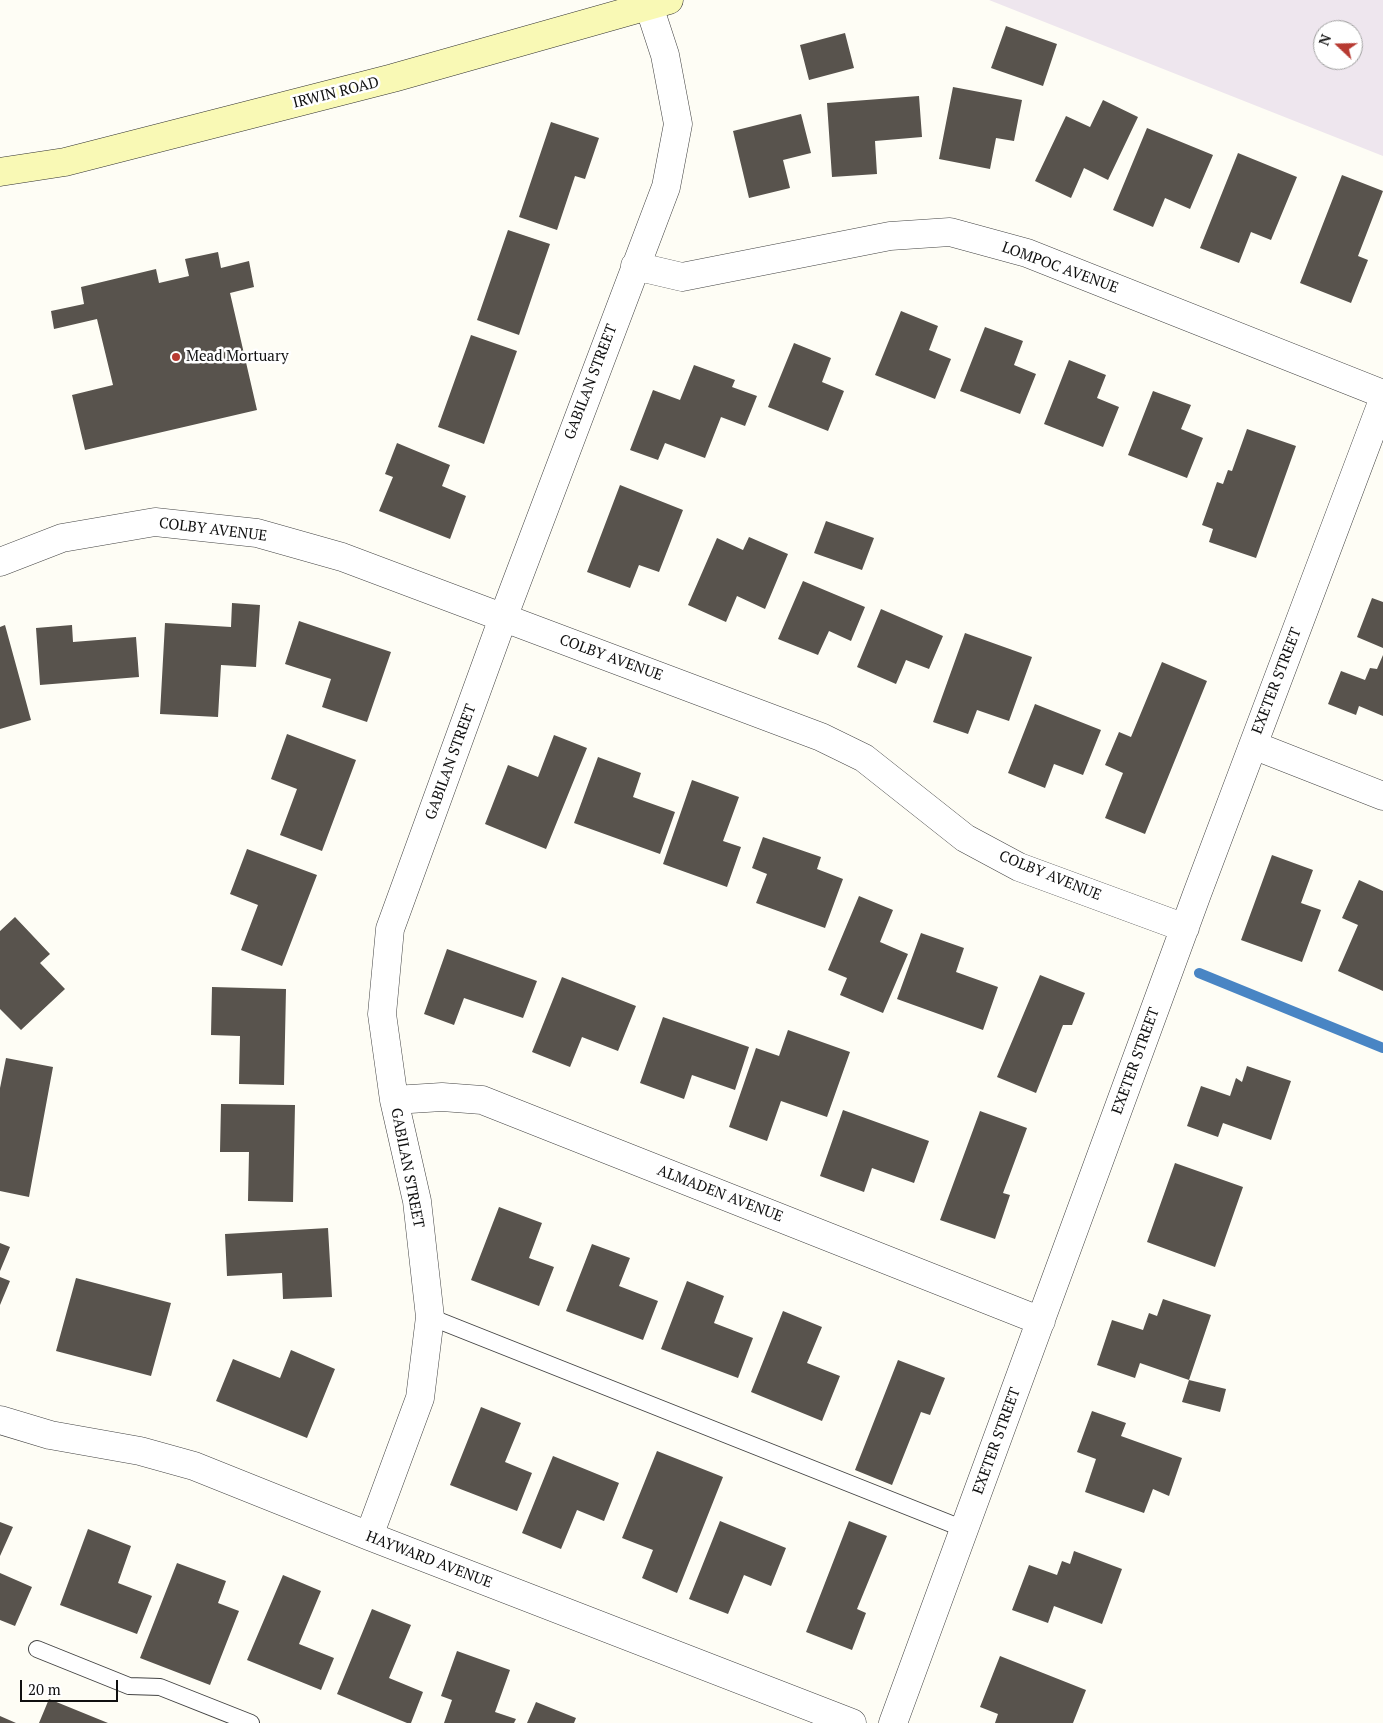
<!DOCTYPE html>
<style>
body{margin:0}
#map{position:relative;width:1383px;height:1723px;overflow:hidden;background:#fefdf5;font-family:"PT Serif",serif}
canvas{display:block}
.north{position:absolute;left:1313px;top:20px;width:50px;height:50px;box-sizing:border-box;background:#fff;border:1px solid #9f9f9f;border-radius:50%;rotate:291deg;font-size:14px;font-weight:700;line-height:20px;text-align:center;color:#101010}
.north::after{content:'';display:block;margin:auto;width:18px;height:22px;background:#b73a32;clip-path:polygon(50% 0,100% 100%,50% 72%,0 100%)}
.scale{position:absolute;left:20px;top:1680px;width:98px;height:22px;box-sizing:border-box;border:2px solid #101010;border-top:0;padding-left:6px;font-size:15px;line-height:18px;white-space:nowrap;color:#101010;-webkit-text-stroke:4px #fff;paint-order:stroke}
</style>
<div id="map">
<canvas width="1383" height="1723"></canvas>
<div class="north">N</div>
<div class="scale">20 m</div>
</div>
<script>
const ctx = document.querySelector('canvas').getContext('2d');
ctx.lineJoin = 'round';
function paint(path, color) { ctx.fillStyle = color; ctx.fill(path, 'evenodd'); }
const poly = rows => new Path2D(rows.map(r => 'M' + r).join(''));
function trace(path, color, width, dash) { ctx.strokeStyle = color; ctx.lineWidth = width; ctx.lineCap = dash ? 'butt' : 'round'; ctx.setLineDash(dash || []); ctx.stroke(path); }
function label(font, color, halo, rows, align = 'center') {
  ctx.font = font + ' "PT Serif",serif'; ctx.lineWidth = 5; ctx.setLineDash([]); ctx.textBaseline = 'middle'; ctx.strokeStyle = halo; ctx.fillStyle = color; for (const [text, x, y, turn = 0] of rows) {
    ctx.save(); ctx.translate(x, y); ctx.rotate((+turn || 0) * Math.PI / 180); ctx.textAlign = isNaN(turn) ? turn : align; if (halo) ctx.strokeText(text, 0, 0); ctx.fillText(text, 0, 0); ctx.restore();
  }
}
paint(poly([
 [989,0,1383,0,1383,156],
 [1323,30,1353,30,1353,60,1323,60]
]), '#eee6ee');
trace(poly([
 [1199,973,1383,1048]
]), '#4985c4', 10);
paint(poly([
 [1006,26,1057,44,1043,86,991,68],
 [845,33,854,68,809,80,800,45],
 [953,87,1022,100,1014,141,996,138,990,169,939,159],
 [919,96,922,137,875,141,877,174,832,177,827,103],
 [1103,100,1138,117,1108,180,1084,168,1071,198,1035,181,1066,116,1090,127],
 [801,114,811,153,783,160,790,188,749,198,733,131],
 [551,122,599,138,585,179,575,176,557,230,519,217],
 [1147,128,1213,155,1190,209,1165,198,1153,227,1113,210],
 [1238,153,1297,177,1271,240,1251,232,1239,263,1200,248],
 [1342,175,1383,191,1358,256,1368,260,1351,303,1300,283],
 [508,230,550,244,519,335,477,320],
 [218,252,221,268,249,261,254,287,230,293,257,410,85,450,72,395,113,385,97,319,54,329,51,311,84,304,81,287,156,269,159,283,189,276,185,259],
 [901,311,938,326,929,350,951,359,935,399,875,375],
 [985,327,1023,341,1014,365,1036,374,1020,414,960,391],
 [471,335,517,351,484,444,438,427],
 [794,343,831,358,822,382,844,391,828,431,768,407],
 [1069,360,1106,375,1097,398,1119,407,1103,447,1044,424],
 [694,365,735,380,732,387,757,396,745,426,721,417,705,458,665,443,658,460,630,450,653,390,680,400],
 [1153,391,1191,405,1181,429,1203,438,1187,478,1128,455],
 [1247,429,1296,446,1256,558,1209,542,1213,529,1202,525,1217,482,1223,484,1228,470,1232,471],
 [397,443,450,465,442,486,466,496,450,539,379,511,393,477,385,474],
 [620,485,683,510,659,572,639,565,630,588,587,572],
 [826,521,874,538,862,570,814,553],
 [749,537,788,554,765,609,737,596,726,622,688,605,717,538,743,550],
 [803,581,865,607,851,641,829,631,818,655,778,639],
 [1372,598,1383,602,1383,648,1357,637],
 [232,603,260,605,256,667,221,665,218,717,160,714,165,623,231,627],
 [881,609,943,636,929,669,906,660,896,684,857,667],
 [299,621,391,652,367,722,322,707,331,679,285,664],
 [5,625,31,720,0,729,0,627],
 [72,625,73,642,136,637,139,677,40,685,36,628],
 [965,633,1032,657,1009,721,977,710,968,734,933,722],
 [1383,655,1383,716,1359,706,1356,715,1328,704,1341,671,1365,680,1370,668,1377,669],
 [1162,662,1207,681,1145,834,1105,818,1123,773,1105,765,1119,732,1131,737],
 [1035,704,1101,730,1083,775,1054,764,1045,788,1008,773],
 [287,734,356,760,322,851,280,835,297,789,271,779],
 [554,735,587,748,546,849,485,824,508,765,538,777],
 [598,757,641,773,633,797,675,812,660,854,574,823],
 [692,780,739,797,723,841,741,847,727,887,663,864],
 [763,837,821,857,817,869,843,879,825,928,756,903,767,874,752,868],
 [247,849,317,875,282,966,241,950,258,905,230,894],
 [1272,855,1313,870,1301,903,1321,910,1302,962,1241,940],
 [1359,880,1383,891,1383,991,1338,971,1358,925,1342,918],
 [859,896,893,910,880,942,908,954,883,1013,840,995,847,978,828,970],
 [15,917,50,954,40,963,65,989,21,1030,0,1009,0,931],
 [921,933,964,948,956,972,998,987,983,1030,897,999],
 [447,949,537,981,523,1018,464,998,454,1025,424,1014],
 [1040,975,1085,993,1072,1025,1063,1025,1036,1093,997,1077],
 [562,977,636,1006,618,1051,582,1037,570,1067,532,1052],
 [212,987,286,989,284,1085,239,1084,240,1036,211,1035],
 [663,1017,749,1047,735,1090,692,1075,684,1099,640,1083],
 [788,1030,850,1052,827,1117,781,1101,767,1141,729,1127,756,1048,779,1056],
 [6,1058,53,1067,29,1197,0,1191,0,1088],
 [1247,1066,1291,1081,1271,1140,1223,1123,1218,1137,1187,1126,1201,1086,1230,1096,1236,1078,1242,1082],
 [221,1104,295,1105,293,1202,248,1201,249,1152,220,1152],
 [843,1110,929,1141,914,1183,872,1168,864,1192,820,1176],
 [980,1111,1027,1128,1003,1193,1010,1195,995,1239,940,1220],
 [1175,1163,1243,1187,1215,1267,1147,1242],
 [499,1207,542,1223,529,1258,554,1267,539,1306,471,1280],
 [328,1228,332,1297,283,1299,282,1273,227,1276,225,1234],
 [0,1243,10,1247,0,1271],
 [592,1244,630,1258,619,1286,658,1301,643,1340,566,1311],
 [0,1277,10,1281,0,1305],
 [76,1278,171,1303,151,1376,56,1351],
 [687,1281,724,1296,714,1323,753,1338,738,1378,661,1349],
 [1163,1299,1211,1315,1189,1380,1140,1363,1135,1378,1097,1365,1112,1320,1143,1330,1149,1313,1157,1316],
 [783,1311,822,1327,807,1363,840,1376,822,1421,751,1392],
 [291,1350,335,1369,307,1438,216,1401,233,1359,280,1378],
 [898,1360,945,1378,930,1415,921,1412,892,1485,855,1470],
 [1189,1380,1226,1389,1220,1412,1182,1402],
 [481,1407,521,1423,505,1462,532,1473,517,1511,450,1485],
 [1092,1411,1126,1423,1121,1436,1182,1458,1169,1496,1153,1489,1144,1513,1085,1492,1096,1459,1077,1452],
 [657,1451,723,1477,677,1593,642,1578,653,1550,622,1538],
 [553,1456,619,1483,604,1521,577,1510,561,1549,522,1533],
 [720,1521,786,1548,771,1586,744,1575,728,1614,689,1599],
 [849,1521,887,1536,857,1609,866,1613,852,1650,806,1632],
 [0,1522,13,1527,0,1556],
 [88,1529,131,1546,118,1583,152,1596,137,1634,60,1605],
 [1074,1551,1122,1569,1102,1624,1054,1606,1048,1623,1012,1610,1029,1565,1057,1575,1062,1561,1070,1564],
 [177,1563,226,1581,218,1603,239,1611,210,1685,140,1658],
 [0,1573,32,1587,15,1626,0,1620],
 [283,1575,321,1591,299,1644,334,1658,321,1690,247,1660],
 [372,1609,411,1625,389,1678,423,1692,411,1723,407,1723,337,1694],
 [457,1651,510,1670,495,1712,516,1719,514,1723,444,1723,452,1700,441,1696],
 [1000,1656,1086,1690,1073,1723,995,1723,998,1714,980,1707],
 [49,1699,108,1723,39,1723],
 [536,1702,576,1718,574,1723,527,1723],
 [0,1716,16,1723,0,1723]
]), '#58534d');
const lane = poly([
 [430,1317,964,1529],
 [37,1649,129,1686,160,1687,251,1723]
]);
const street = poly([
 [635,266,682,277,890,236,950,232,1027,253,1383,394],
 [0,562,62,538,155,522,257,533,342,557,821,737,864,758,965,838,1019,867,1185,928],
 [1253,745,1383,796],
 [394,1100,442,1097,482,1100,1041,1321],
 [0,1420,50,1435,140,1451,194,1466,369,1536,852,1723],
 [369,1536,420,1398,430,1317,417,1201,394,1100,382,1014,390,929,503,618,666,187,678,124,665,55,649,6],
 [893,1723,1197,894,1383,400]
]);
const secondary = poly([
 [0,172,65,162,393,78,669,0]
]);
trace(lane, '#434343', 18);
trace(street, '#434343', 29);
trace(secondary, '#323232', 29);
trace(lane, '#fff', 16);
trace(street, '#fff', 28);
trace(secondary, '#f9f9b5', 28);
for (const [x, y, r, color] of [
 [176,357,5,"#b73a32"]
]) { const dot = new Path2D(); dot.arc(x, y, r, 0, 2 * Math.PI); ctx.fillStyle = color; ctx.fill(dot); trace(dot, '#fff', 2); }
label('15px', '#101010', '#fff', [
 ["IRWIN ROAD",336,93,-14],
 ["LOMPOC AVENUE",1060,268,20],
 ["GABILAN STREET",591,382,-69],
 ["COLBY AVENUE",213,530,7],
 ["COLBY AVENUE",611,658,20],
 ["EXETER STREET",1277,681,-69],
 ["GABILAN STREET",451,762,-70],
 ["COLBY AVENUE",1050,876,22],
 ["EXETER STREET",1136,1061,-70],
 ["GABILAN STREET",407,1168,79],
 ["ALMADEN AVENUE",720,1194,21],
 ["EXETER STREET",997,1441,-70],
 ["HAYWARD AVENUE",429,1560,21]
]);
label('15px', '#101010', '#fff', [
 ["Mead Mortuary",186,357]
], 'left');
</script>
